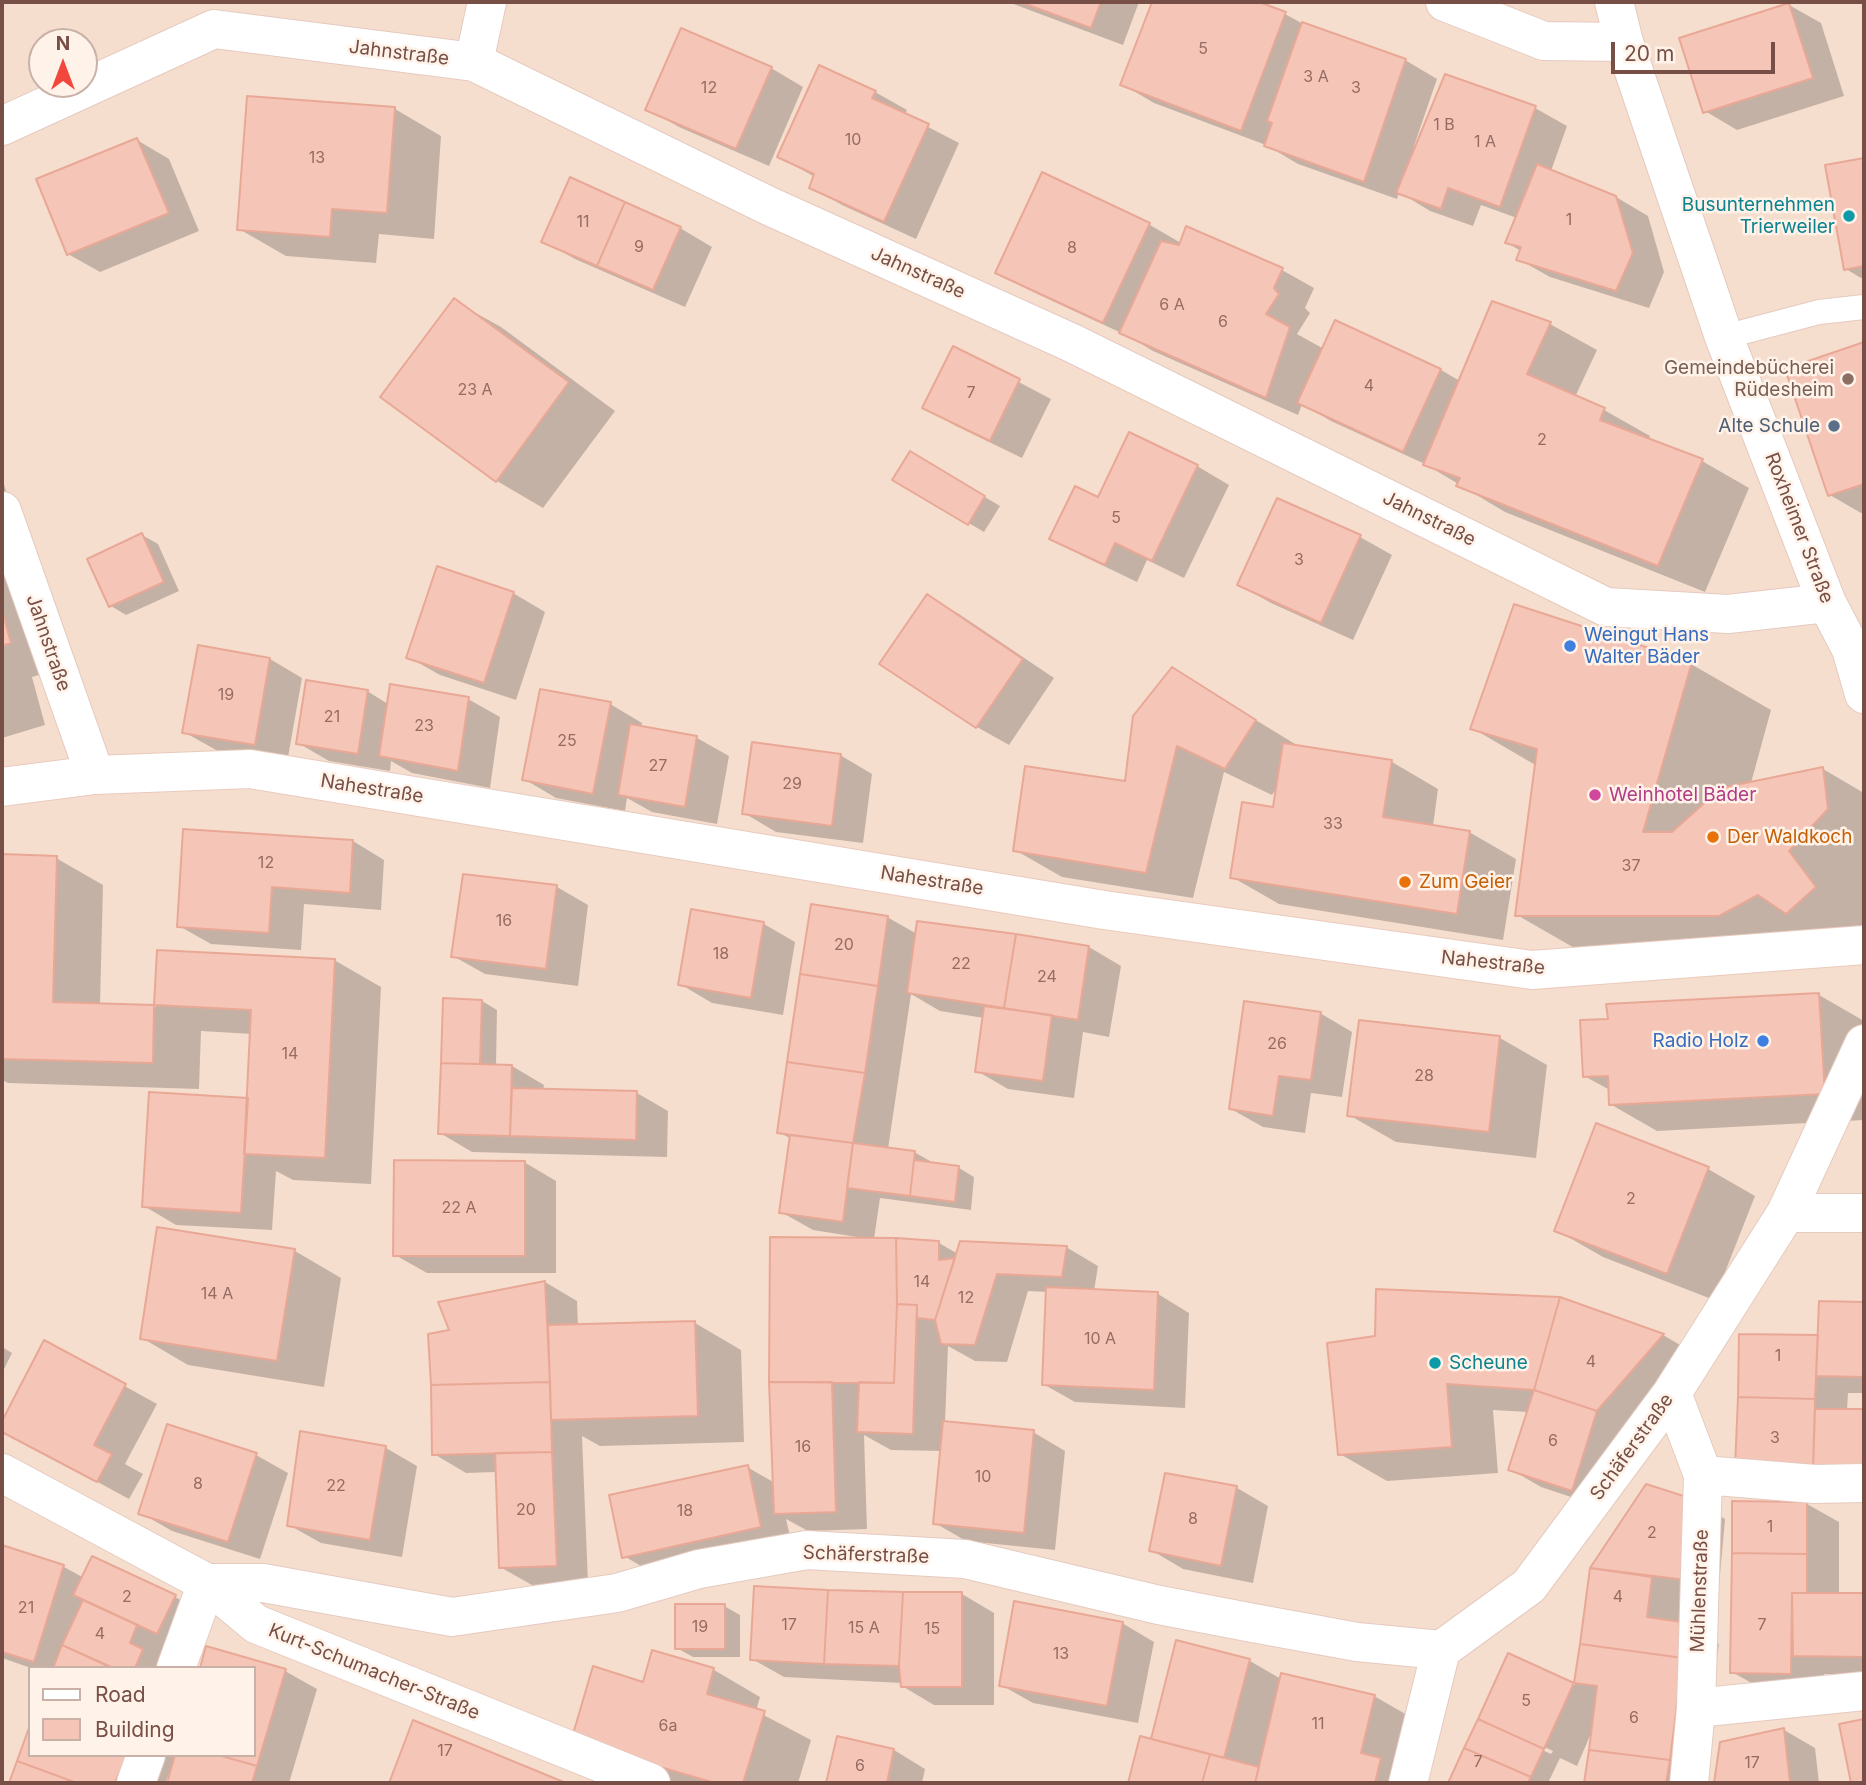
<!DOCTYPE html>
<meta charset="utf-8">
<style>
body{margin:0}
#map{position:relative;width:1866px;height:1785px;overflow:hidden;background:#feeee1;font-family:Inter,sans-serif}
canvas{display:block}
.frame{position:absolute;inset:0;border:4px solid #774f46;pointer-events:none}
.legend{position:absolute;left:28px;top:1666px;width:228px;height:91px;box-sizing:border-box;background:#fff3e9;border:2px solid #c9b1a8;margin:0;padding:9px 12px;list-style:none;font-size:21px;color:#774f46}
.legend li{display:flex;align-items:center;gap:14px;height:35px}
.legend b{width:35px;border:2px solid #c9b1a8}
.north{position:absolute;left:28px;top:28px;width:70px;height:70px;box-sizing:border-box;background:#fff3e9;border:2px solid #c9b1a8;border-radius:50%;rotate:0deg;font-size:19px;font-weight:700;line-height:28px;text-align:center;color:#774f46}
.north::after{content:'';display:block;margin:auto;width:24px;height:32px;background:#f1473d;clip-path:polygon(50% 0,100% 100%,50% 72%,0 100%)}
.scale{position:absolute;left:1611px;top:42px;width:164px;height:32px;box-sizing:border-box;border:4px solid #774f46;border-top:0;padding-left:9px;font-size:21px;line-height:24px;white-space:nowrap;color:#774f46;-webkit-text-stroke:5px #fff3e9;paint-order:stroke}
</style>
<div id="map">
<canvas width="1866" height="1785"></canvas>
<div class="frame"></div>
<ul class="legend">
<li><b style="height:9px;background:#fff"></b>Road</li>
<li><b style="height:19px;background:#f5c5b7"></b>Building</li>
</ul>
<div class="north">N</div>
<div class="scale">20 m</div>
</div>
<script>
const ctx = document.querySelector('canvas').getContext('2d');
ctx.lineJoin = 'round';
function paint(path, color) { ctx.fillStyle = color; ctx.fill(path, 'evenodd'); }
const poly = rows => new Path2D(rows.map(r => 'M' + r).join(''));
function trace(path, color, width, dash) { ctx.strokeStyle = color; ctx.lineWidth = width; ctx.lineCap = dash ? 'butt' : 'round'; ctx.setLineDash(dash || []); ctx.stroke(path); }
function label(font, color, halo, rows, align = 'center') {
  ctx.font = font + ' Inter,sans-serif'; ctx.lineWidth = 5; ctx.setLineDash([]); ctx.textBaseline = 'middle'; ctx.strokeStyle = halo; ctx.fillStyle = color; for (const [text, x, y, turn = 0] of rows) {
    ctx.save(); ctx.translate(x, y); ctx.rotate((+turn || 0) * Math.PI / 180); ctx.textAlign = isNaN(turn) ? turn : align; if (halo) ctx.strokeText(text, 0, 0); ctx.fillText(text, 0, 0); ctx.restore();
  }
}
paint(poly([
 [2,2,1864,2,1864,1783,2,1783],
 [42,42,84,42,84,84,42,84],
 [30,1668,254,1668,254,1755,30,1755]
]), '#f6decf');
paint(poly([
 [1008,2,1139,2,1123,45],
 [1154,2,1254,2,1285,14,1305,25,1405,60,1437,79,1414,146,1417,147,1535,108,1567,126,1551,171,1616,197,1648,216,1664,272,1649,308,1550,277,1518,259,1521,251,1507,243,1517,218,1481,205,1473,226,1430,211,1399,192,1397,199,1298,164,1266,145,1154,103,1122,84],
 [1789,5,1821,23,1844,96,1737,130,1705,111],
 [771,68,803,87,769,166,679,127,648,109],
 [875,92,907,110,905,115,959,143,916,239,842,205,811,187,815,177,779,157],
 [395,109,441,136,434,239,379,234,376,263,286,256,239,229],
 [137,140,169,159,199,231,100,272,68,254],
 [1864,160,1864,277,1861,278,1846,269,1827,166],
 [1042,174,1150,225,1181,243,1282,270,1314,288,1305,308,1310,313,1297,334,1324,349,1336,322,1441,370,1460,381,1550,324,1597,350,1575,397,1604,410,1650,436,1649,440,1702,461,1749,488,1705,592,1505,512,1425,464,1331,421,1302,404,1298,415,1153,351,1130,337,1029,290,997,272],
 [680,228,712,247,685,307,575,259,543,241],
 [454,301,501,327,615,411,543,508,497,481],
 [1864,344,1864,512,1861,513,1830,495,1787,370],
 [954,348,1051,399,1022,458,956,426,924,407],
 [911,453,1000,506,984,532,895,480],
 [1197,466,1229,485,1184,578,1147,560,1137,582,1083,556,1052,538,1099,499],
 [2,477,57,670,32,677,45,725,2,738],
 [142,535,158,544,179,591,126,615,111,606],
 [1360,537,1392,555,1353,640,1271,603,1239,585],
 [513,593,545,612,516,700,440,675,408,657],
 [927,596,959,614,1054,678,1009,745,977,727],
 [270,659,302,678,287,763,216,750,184,732],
 [1691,664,1771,710,1751,783,1823,769,1864,793,1864,957,1597,961,1517,915,1537,766,1472,728],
 [1172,669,1300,747,1392,762,1438,789,1433,826,1469,832,1516,859,1503,940,1279,904,1232,877,1274,809,1278,786,1272,795,1224,772,1193,898,1062,877,1015,850,1126,783],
 [367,691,388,704,468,699,500,717,490,788,412,773,391,761,390,771,329,761,298,743],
 [610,704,642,723,641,728,697,738,729,756,717,824,652,812,627,798,625,811,556,798,524,779],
 [840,755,872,774,863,843,776,832,744,813],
 [353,841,384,860,381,910,304,904,301,950,211,944,179,926],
 [2,856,56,858,103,885,100,1005,156,1007,158,952,334,960,381,987,371,1184,293,1180,276,1171,272,1230,176,1225,144,1206,249,1099,252,1034,201,1031,199,1089,8,1083,2,1080],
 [557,887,588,905,578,986,485,974,453,956],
 [887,917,917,934,918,923,1089,947,1121,966,1109,1037,1083,1032,1074,1098,1008,1089,977,1071,984,1018,940,1011,911,994,888,1149,914,1152,930,1161,930,1164,959,1168,974,1177,971,1210,880,1198,874,1239,939,1243,958,1254,1066,1247,1098,1266,1094,1291,1158,1294,1189,1313,1185,1408,1075,1402,1043,1384,1047,1292,1028,1291,1007,1362,975,1361,948,1346,945,1423,1033,1432,1065,1451,1055,1550,966,1541,935,1523,942,1451,891,1450,864,1435,867,1529,808,1531,786,1519,792,1545,656,1575,624,1556,747,1467,775,1483,857,1237,813,1230,781,1212,791,1139,779,1132],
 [764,924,795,942,783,1015,712,1003,680,984],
 [1819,995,1864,1021,1864,1120,1657,1131,1610,1104,1610,1090,1584,1076,1609,1021],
 [482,1001,497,1010,496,1066,512,1066,544,1085,543,1090,637,1093,668,1111,667,1157,472,1152,440,1133,443,1063],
 [1320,1013,1352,1032,1342,1097,1311,1093,1305,1133,1263,1127,1231,1109],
 [1360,1022,1500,1038,1547,1065,1536,1158,1396,1142,1349,1115],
 [524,1162,556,1181,556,1273,427,1273,395,1255],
 [1708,1169,1755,1196,1714,1300,1603,1257,1556,1230],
 [295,1251,341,1278,324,1387,188,1365,142,1338],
 [545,1282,577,1301,578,1326,695,1323,741,1350,744,1442,600,1446,582,1436,588,1583,532,1585,500,1567,497,1472,466,1473,434,1454,451,1331],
 [1821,1302,1864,1304,1864,1393,1848,1393,1847,1410,1864,1410,1864,1486,1769,1485,1820,1337],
 [1663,1335,1694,1353,1604,1508,1541,1487,1510,1469,1528,1412,1493,1410,1498,1473,1387,1481,1340,1454,1329,1344],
 [45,1342,157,1404,125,1464,143,1474,129,1499,2,1430,2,1424],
 [2,1347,12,1353,2,1373],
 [386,1448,417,1466,402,1557,321,1543,289,1525],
 [256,1455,288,1473,260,1559,172,1531,141,1513],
 [1166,1475,1237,1488,1268,1506,1253,1583,1183,1569,1151,1550],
 [1647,1486,1693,1501,1725,1519,1718,1597,1687,1625,1719,1644,1700,1783,1586,1783,1592,1731,1577,1766,1560,1758,1548,1783,1450,1783,1508,1655,1575,1685,1592,1568],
 [1511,1732,1553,1751,1551,1754,1511,1736],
 [1807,1504,1839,1522,1839,1595,1864,1595,1864,1674,1824,1674,1823,1691,1764,1690,1732,1672],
 [2,1547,64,1567,84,1578,93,1558,175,1597,207,1615,172,1668,31,1668,2,1658],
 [962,1594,994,1613,994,1705,934,1705,902,1686,902,1683,784,1677,752,1659],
 [724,1606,740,1615,740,1657,693,1657,677,1648],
 [1122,1623,1154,1642,1138,1723,1033,1703,1001,1685],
 [1178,1642,1250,1661,1281,1679,1374,1696,1421,1723,1421,1783,1130,1783,1142,1738,1152,1741],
 [208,1649,285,1671,317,1689,289,1783,169,1783,172,1774,169,1774,165,1783,12,1783,30,1732,30,1755,170,1755,176,1759,254,1755,254,1668],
 [654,1652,714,1670,760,1697,756,1711,811,1740,798,1783,676,1783,620,1767],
 [414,1722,562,1783,392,1783],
 [1784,1730,1815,1748,1819,1783,1715,1783,1721,1744],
 [838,1738,894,1750,925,1769,922,1783,828,1783]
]), '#0003');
const building = poly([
 [1020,2,1101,2,1091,28,1020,2],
 [1152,2,1259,2,1286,12,1241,131,1120,85,1152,2],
 [1789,3,1813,78,1703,113,1679,38,1789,3],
 [1302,22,1406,59,1364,182,1264,146,1272,123,1267,121,1302,22],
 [681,28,772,67,736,149,645,110,681,28],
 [819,65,876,91,872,98,929,124,884,222,809,188,814,174,777,157,819,65],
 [1445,74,1536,106,1500,207,1448,188,1441,209,1396,193,1445,74],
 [247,96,395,107,387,213,332,209,330,237,237,230,247,96],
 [137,138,169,213,67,255,36,179,137,138],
 [1864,158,1864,266,1844,270,1825,165,1864,158],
 [1537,164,1616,196,1633,253,1616,291,1516,260,1521,247,1505,243,1537,164],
 [1042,172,1150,223,1103,323,995,273,1042,172],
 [570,177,625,202,597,266,541,242,570,177],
 [625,202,681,227,653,290,597,266,625,202],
 [1186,226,1283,268,1274,288,1279,294,1266,314,1290,327,1266,398,1119,333,1161,241,1179,245,1186,226],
 [454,298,569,382,496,482,380,397,454,298],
 [1492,301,1551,322,1527,374,1605,408,1600,420,1703,459,1658,566,1456,486,1460,478,1423,465,1492,301],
 [1335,320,1441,369,1403,452,1297,403,1335,320],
 [1864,342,1864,484,1828,496,1785,369,1864,342],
 [953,346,1020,379,990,441,922,408,953,346],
 [1129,432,1198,465,1152,561,1115,543,1105,565,1049,539,1075,486,1098,497,1129,432],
 [910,451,985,496,968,525,892,480,910,451],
 [1277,498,1361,535,1321,623,1237,585,1277,498],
 [142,533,164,582,109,607,87,559,142,533],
 [437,566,514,592,484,683,406,658,437,566],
 [927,594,1023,659,976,728,879,664,927,594],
 [1514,604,1692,662,1643,832,1672,832,1721,788,1823,767,1828,809,1789,851,1816,887,1786,914,1758,895,1719,916,1515,916,1537,749,1470,729,1514,604],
 [2,610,11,643,2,646,2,610],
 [198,645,270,658,255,745,182,733,198,645],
 [1172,667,1256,720,1225,769,1177,746,1146,873,1013,851,1025,766,1125,781,1133,716,1172,667],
 [306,680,368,690,358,754,296,744,306,680],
 [390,684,469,697,458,771,379,756,390,684],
 [540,689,611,702,593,794,522,780,540,689],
 [630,724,697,736,685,807,618,795,630,724],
 [752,742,841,754,832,826,742,814,752,742],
 [1283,743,1392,760,1383,817,1470,831,1457,914,1230,878,1242,802,1273,807,1283,743],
 [183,829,353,840,350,893,272,887,269,933,177,927,183,829],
 [2,854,57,856,53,1002,154,1005,153,1063,2,1059,2,854],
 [463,874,557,885,546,969,451,957,463,874],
 [811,904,888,916,878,986,800,974,811,904],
 [691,909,764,922,751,998,678,985,691,909],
 [917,921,1016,934,1004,1008,907,993,917,921],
 [1016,934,1089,946,1078,1020,1004,1008,1016,934],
 [157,950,335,959,325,1158,244,1154,251,1010,154,1005,157,950],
 [800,974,878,986,865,1073,787,1062,800,974],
 [1819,993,1825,1094,1609,1105,1608,1076,1583,1077,1580,1020,1608,1019,1606,1004,1819,993],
 [443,998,482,1000,480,1064,441,1063,443,998],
 [1244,1001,1321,1012,1311,1080,1279,1076,1273,1116,1229,1109,1244,1001],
 [984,1006,1052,1015,1043,1081,975,1072,984,1006],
 [1359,1020,1500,1036,1489,1132,1347,1116,1359,1020],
 [787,1062,865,1073,853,1143,777,1133,787,1062],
 [441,1063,512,1065,510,1136,438,1134,441,1063],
 [512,1088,637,1091,636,1140,510,1136,512,1088],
 [149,1092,248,1098,241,1213,142,1207,149,1092],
 [1596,1123,1709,1167,1667,1274,1554,1231,1596,1123],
 [790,1135,853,1143,843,1222,779,1213,790,1135],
 [853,1143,915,1151,910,1196,847,1188,853,1143],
 [394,1160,525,1161,525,1256,393,1256,394,1160],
 [914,1160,959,1166,955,1202,910,1196,914,1160],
 [157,1227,295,1249,277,1361,140,1339,157,1227],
 [770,1237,896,1238,897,1304,894,1383,769,1382,770,1237],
 [896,1238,939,1241,939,1260,955,1258,935,1320,917,1318,917,1305,897,1304,896,1238],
 [960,1241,1067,1246,1062,1277,997,1274,975,1345,941,1344,935,1320,960,1241],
 [545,1281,550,1382,431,1385,428,1334,449,1330,438,1302,545,1281],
 [1046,1287,1158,1292,1154,1390,1042,1385,1046,1287],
 [1376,1289,1560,1297,1534,1390,1447,1384,1452,1447,1338,1455,1327,1343,1375,1336,1376,1289],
 [1560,1297,1664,1334,1597,1411,1534,1390,1560,1297],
 [1819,1301,1864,1302,1864,1377,1816,1376,1819,1301],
 [897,1304,917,1305,913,1434,857,1432,859,1382,894,1383,897,1304],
 [695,1321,698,1416,551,1420,548,1325,695,1321],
 [1739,1334,1818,1335,1815,1399,1738,1397,1739,1334],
 [44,1340,126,1384,94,1445,112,1454,97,1482,2,1432,2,1421,44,1340],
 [550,1382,552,1452,432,1455,431,1385,550,1382],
 [769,1382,832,1382,836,1512,774,1514,769,1382],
 [1534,1390,1597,1411,1572,1491,1508,1470,1534,1390],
 [1738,1397,1815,1399,1813,1470,1735,1468,1738,1397],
 [1815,1409,1864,1409,1864,1470,1813,1470,1815,1409],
 [943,1421,1034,1430,1024,1533,933,1524,943,1421],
 [167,1424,257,1453,228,1542,138,1514,167,1424],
 [300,1431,386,1446,370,1540,287,1526,300,1431],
 [552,1452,557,1566,499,1568,495,1453,552,1452],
 [748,1465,761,1527,622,1558,609,1495,748,1465],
 [1165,1473,1237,1486,1221,1566,1149,1551,1165,1473],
 [1646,1484,1693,1499,1686,1580,1590,1568,1646,1484],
 [1732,1501,1807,1502,1807,1554,1732,1553,1732,1501],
 [2,1545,64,1565,34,1662,2,1652,2,1545],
 [1732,1553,1807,1554,1807,1593,1792,1593,1791,1674,1730,1673,1732,1553],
 [92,1556,176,1595,157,1634,73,1595,92,1556],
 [1590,1568,1652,1577,1647,1617,1688,1623,1683,1658,1580,1644,1590,1568],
 [754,1586,828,1590,824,1664,750,1660,754,1586],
 [828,1590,903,1592,899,1666,824,1664,828,1590],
 [903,1592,962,1592,962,1687,901,1687,899,1666,903,1592],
 [1792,1593,1864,1593,1864,1657,1793,1656,1792,1593],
 [83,1600,137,1625,130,1643,143,1649,135,1668,112,1668,62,1645,83,1600],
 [1014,1601,1123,1622,1107,1706,999,1686,1014,1601],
 [675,1604,725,1604,725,1649,675,1649,675,1604],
 [1176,1640,1250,1659,1224,1758,1151,1739,1176,1640],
 [1580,1644,1683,1658,1670,1760,1589,1750,1597,1686,1574,1683,1580,1644],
 [62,1645,111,1667,111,1668,53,1668,62,1645],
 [206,1646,286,1669,257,1766,218,1755,254,1755,254,1668,200,1668,206,1646],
 [652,1650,714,1668,707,1694,765,1711,743,1783,715,1783,571,1741,593,1666,643,1682,652,1650],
 [1508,1653,1574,1683,1544,1749,1478,1719,1508,1653],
 [1281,1673,1375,1695,1361,1753,1381,1758,1375,1783,1255,1783,1281,1673],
 [1478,1719,1544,1749,1531,1777,1464,1748,1478,1719],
 [1864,1719,1864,1783,1851,1783,1839,1724,1864,1719],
 [413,1720,566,1783,389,1783,413,1720],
 [30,1725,30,1755,137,1755,130,1776,119,1773,115,1783,77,1783,17,1761,30,1725],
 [1784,1728,1790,1783,1714,1783,1720,1742,1784,1728],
 [837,1736,894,1749,887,1783,826,1783,837,1736],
 [1140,1736,1210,1754,1202,1783,1128,1783,1140,1736],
 [1464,1748,1531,1777,1528,1783,1448,1783,1464,1748],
 [1589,1750,1670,1760,1666,1783,1584,1783,1589,1750],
 [1210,1754,1259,1767,1255,1783,1202,1783,1210,1754],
 [175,1755,218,1755,257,1766,252,1783,167,1783,175,1755],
 [17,1761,77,1783,9,1783,17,1761]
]);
paint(building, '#f5c5b7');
trace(building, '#e9a896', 2);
const lane = poly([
 [1724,337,1819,312,1864,307]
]);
const street = poly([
 [1445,2,1544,41,1624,42],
 [1614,2,1624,42,1724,337,1827,603,1851,649,1864,694],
 [474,62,487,2],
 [2,126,214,29,474,62,769,206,1072,343,1606,607,1728,614,1827,603],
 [2,511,95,775],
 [1786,1213,1864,1213],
 [1672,1393,1703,1475,1696,1708,1689,1783],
 [2,1473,207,1583,256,1624,651,1783],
 [1703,1475,1815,1484,1864,1483],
 [176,1668,207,1583,263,1583,452,1617,617,1593,699,1569,807,1550,965,1559,1159,1605,1253,1623,1357,1642,1441,1650],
 [1696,1708,1864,1691],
 [136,1783,146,1755],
 [1408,1783,1441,1650,1529,1586,1672,1393,1786,1213,1864,1044]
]);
const secondary = poly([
 [2,787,95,775,250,769,1104,910,1532,970,1864,945]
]);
trace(lane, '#e5cabf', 26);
trace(street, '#e5cabf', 40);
trace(secondary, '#eacabc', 40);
trace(lane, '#fff', 24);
trace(street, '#fff', 38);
trace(secondary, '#fff', 38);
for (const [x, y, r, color] of [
 [1849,216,7,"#0f9aa8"],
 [1848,379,7,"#8d6e63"],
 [1834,426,7,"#5c6f8a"],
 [1570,646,7,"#3f7fe0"],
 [1595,795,7,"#d1479c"],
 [1713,837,7,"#e8710a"],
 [1405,882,7,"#e8710a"],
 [1763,1041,7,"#3f7fe0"],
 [1435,1363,7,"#0f9aa8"]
]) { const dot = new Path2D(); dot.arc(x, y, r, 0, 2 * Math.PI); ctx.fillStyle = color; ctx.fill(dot); trace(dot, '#fff3e9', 2.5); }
label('16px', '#966c62', null, [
 ["5",1203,49],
 ["3 A",1316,77],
 ["12",709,88],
 ["3",1356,88],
 ["1 B",1444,125],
 ["10",853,140],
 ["1 A",1485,142],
 ["13",317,158],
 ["1",1569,220],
 ["11",583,222],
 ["9",639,247],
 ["8",1072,248],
 ["6 A",1172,305],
 ["6",1223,322],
 ["4",1369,386],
 ["23 A",475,390],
 ["7",971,393],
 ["2",1542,440],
 ["5",1116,518],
 ["3",1299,560],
 ["19",226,695],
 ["21",332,717],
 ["23",424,726],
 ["25",567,741],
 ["27",658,766],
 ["29",792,784],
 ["33",1333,824],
 ["12",266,863],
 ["37",1631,866],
 ["16",504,921],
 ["20",844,945],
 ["18",721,954],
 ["22",961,964],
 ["24",1047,977],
 ["26",1277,1044],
 ["14",290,1054],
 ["28",1424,1076],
 ["2",1631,1199],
 ["22 A",459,1208],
 ["14",922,1282],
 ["14 A",217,1294],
 ["12",966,1298],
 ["10 A",1100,1339],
 ["1",1778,1356],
 ["4",1591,1362],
 ["3",1775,1438],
 ["6",1553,1441],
 ["16",803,1447],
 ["10",983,1477],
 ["8",198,1484],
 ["22",336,1486],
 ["20",526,1510],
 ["18",685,1511],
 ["8",1193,1519],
 ["1",1770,1527],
 ["2",1652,1533],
 ["2",127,1597],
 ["4",1618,1597],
 ["21",26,1608],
 ["17",789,1625],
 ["7",1762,1625],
 ["19",700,1627],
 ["15 A",864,1628],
 ["15",932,1629],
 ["4",100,1634],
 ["13",1061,1654],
 ["5",1526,1701],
 ["6",1634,1718],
 ["11",1318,1724],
 ["6a",668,1726],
 ["17",445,1751],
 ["7",1478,1762],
 ["17",1752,1763],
 ["6",860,1766]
]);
label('19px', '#774f46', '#fff3e9', [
 ["Jahnstraße",399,53,7],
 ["Jahnstraße",918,273,24],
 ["Jahnstraße",1429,519,26],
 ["Roxheimer Straße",1799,528,69],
 ["Jahnstraße",48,643,71],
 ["Nahestraße",372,789,9],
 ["Nahestraße",932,881,9],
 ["Nahestraße",1493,963,6],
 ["Schäferstraße",1632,1447,-54],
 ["Schäferstraße",866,1555,2],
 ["Mühlenstraße",1700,1591,-88],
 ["Kurt-Schumacher-Straße",374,1672,22]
]);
label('19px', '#0d838f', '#fff3e9', [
 ["Busunternehmen",1835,205],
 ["Trierweiler",1835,227],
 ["Scheune",1449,1363,"left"]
], 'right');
label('19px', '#785e54', '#fff3e9', [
 ["Gemeindebücherei",1834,368],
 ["Rüdesheim",1834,390]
], 'right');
label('19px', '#4e5e75', '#fff3e9', [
 ["Alte Schule",1820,426]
], 'right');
label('19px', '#366cbe', '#fff3e9', [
 ["Weingut Hans",1584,635],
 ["Walter Bäder",1584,657],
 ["Radio Holz",1749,1041,"right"]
], 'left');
label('19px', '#b23c85', '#fff3e9', [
 ["Weinhotel Bäder",1609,795]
], 'left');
label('19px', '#c56008', '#fff3e9', [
 ["Der Waldkoch",1727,837],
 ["Zum Geier",1419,882]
], 'left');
</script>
